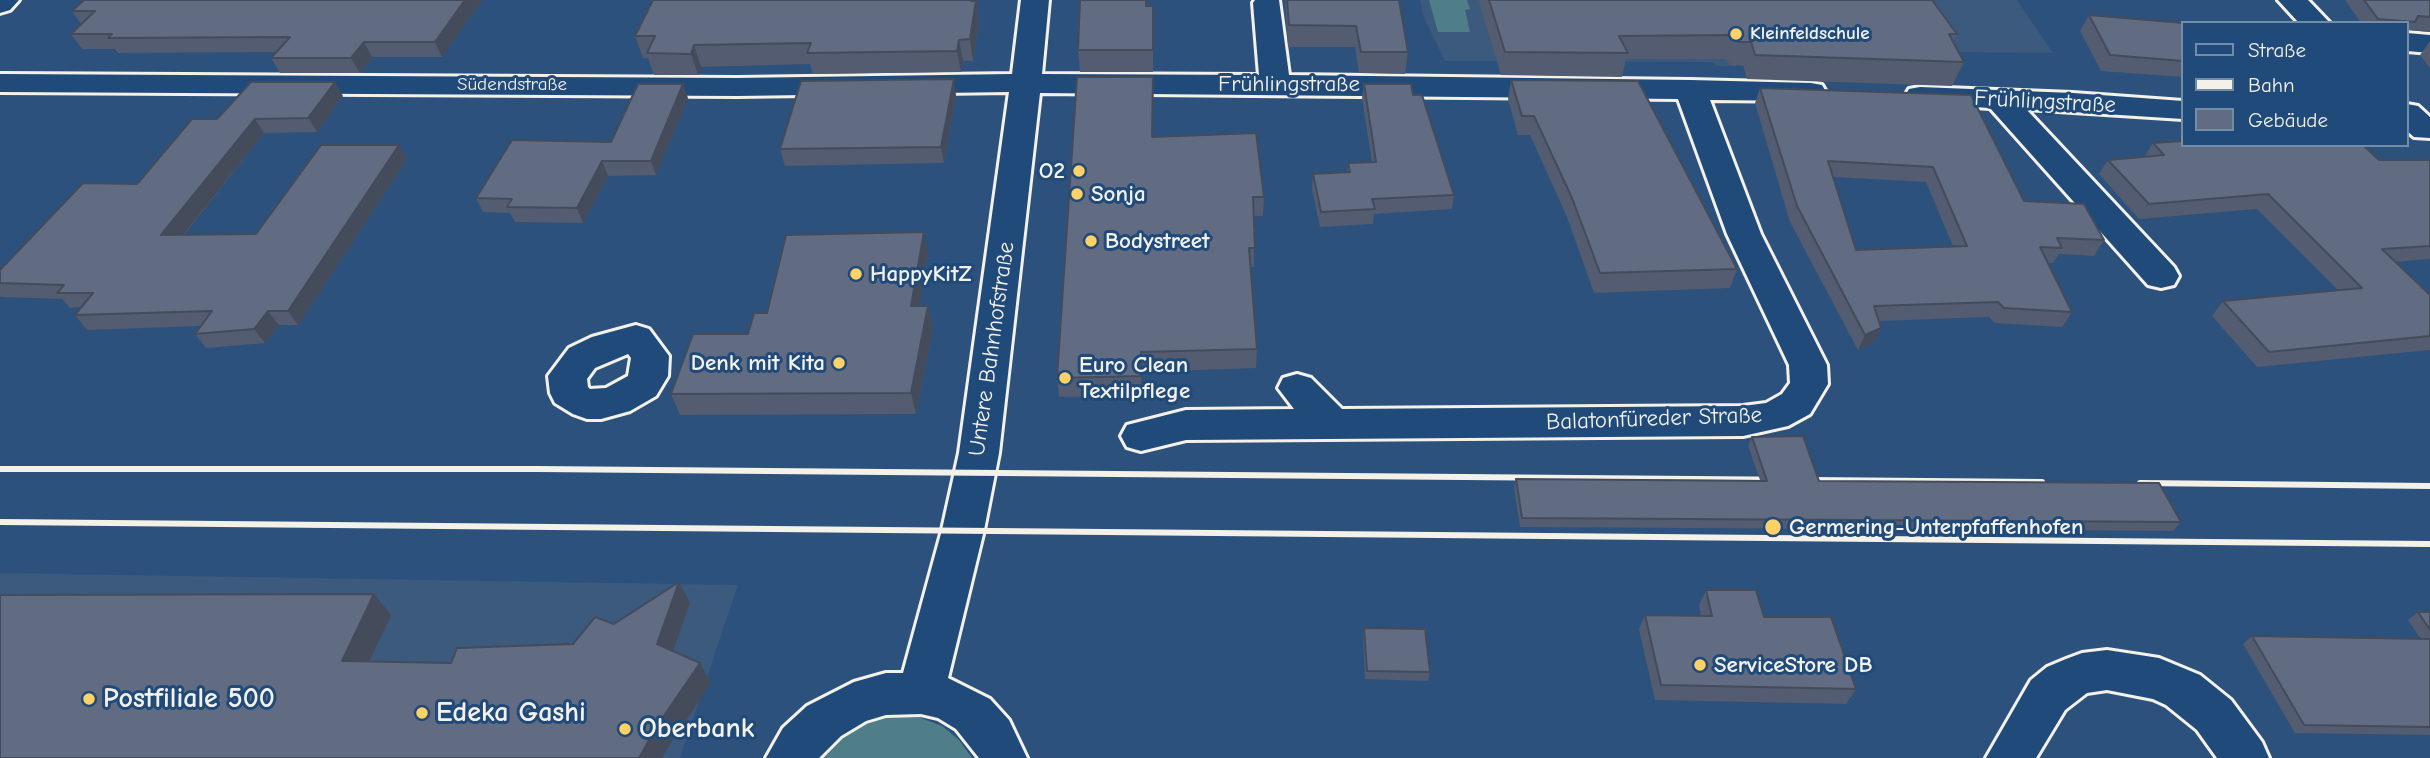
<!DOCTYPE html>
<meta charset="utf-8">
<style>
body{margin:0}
#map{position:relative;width:2430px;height:758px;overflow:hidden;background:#2c517c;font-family:"Comic Neue",sans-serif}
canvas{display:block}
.legend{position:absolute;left:2181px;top:21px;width:228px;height:126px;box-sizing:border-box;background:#1f4a7a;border:2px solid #748da6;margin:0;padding:9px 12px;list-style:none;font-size:21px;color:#f4f1e8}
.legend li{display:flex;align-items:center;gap:14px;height:35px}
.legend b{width:35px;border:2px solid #748da6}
</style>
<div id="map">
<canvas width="2430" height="758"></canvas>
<ul class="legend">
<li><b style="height:9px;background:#1f4a7a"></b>Straße</li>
<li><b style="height:9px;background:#f4f1e8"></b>Bahn</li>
<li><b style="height:19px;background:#616b82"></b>Gebäude</li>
</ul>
</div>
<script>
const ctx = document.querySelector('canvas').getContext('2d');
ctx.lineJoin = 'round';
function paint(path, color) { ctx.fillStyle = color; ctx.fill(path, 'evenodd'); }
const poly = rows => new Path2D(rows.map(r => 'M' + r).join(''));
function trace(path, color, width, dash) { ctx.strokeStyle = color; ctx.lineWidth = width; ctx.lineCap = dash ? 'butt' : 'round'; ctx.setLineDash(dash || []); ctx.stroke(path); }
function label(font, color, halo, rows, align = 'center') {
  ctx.font = font + ' "Comic Neue",sans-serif'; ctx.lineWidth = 6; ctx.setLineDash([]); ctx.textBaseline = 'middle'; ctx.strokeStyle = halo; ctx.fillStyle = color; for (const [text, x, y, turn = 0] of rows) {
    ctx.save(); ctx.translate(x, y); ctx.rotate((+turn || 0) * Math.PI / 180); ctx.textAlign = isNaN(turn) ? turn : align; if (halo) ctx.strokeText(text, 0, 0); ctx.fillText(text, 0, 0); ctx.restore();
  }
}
paint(poly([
 [1420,0,2017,0,2053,53,1943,52,1886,66,1716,66,1713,62,1445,61,1423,16],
 [0,573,738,585,680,758,0,758]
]), '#3c597e');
paint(poly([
 [1429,0,1467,0,1470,9,1465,10,1470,32,1438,32],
 [898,716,921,718,942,726,959,740,972,758,814,758,850,728,874,719]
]), '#4f7e88');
const minor = poly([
 [0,0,19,0,10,10,0,13,0,0],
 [1021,0,1049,0,1042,74,1259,75,1253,3,1255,0,1279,0,1289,75,1690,80,1811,83,1822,85,1826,92,1822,99,1811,101,1710,100,1761,234,1827,365,1828,384,1810,414,1788,426,1743,436,1186,440,1141,451,1127,447,1121,436,1127,425,1186,410,1294,409,1278,388,1283,378,1297,374,1311,378,1342,409,1743,406,1766,403,1782,394,1790,383,1789,365,1727,234,1678,99,1040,93,999,453,984,530,948,678,990,699,1009,720,1027,758,979,758,956,729,938,718,921,714,886,715,866,721,841,736,819,758,766,758,783,728,807,706,854,682,886,673,903,673,942,530,959,453,1009,92,737,96,0,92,0,74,737,78,1012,74,1021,0],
 [2278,0,2308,0,2330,23,2299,23,2278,0],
 [2407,33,2430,35,2430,53,2407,51,2407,33],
 [1920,87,2073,93,2183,101,2183,119,2026,109,2174,267,2179,276,2174,285,2161,288,2148,285,1990,108,1909,103,1905,96,1909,89,1920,87],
 [2407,104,2418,106,2430,117,2430,138,2414,137,2407,131,2407,104],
 [636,325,649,329,669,356,668,376,656,396,630,411,601,419,587,419,573,414,555,403,550,393,548,376,569,348,592,337,636,325],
 [628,354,631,358,628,376,606,388,590,389,588,387,587,379,595,368,628,354],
 [2107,650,2159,658,2200,675,2231,700,2262,742,2269,758,2217,758,2197,730,2166,705,2153,699,2107,690,2087,693,2065,710,2036,758,1986,758,2031,680,2047,667,2066,659,2082,653,2107,650]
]);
trace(minor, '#f4f1e8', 6);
paint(minor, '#1f4a7a');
trace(poly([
 [0,469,537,469,2042,482],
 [2140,483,2430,486],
 [0,522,2430,544]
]), '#f4f1e8', 6);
paint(poly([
 [84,0,482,0,442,57,372,57,360,73,280,73,271,58,276,52,118,53,115,49,82,49,71,34,81,24,72,11],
 [978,0,977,7,979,22,973,61,963,61,961,72,813,74,810,64,701,67,698,75,654,75,648,58,643,58,635,36],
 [1285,0,1399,0,1408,52,1405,74,1359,73,1355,47,1288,47],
 [1480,0,1932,0,1957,34,1953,42,1964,62,1952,86,1747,79,1743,65,1730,65,1726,59,1626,59,1622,77,1501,75,1479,2],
 [2345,0,2430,0,2430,32,2408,30,2407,32,2407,23,2361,23],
 [1147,6,1153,27,1153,72,1080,72,1078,50],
 [2089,15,2183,23,2183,77,2101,71,2080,31],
 [2430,41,2430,68,2420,55],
 [1153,77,1153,137,1264,197,1263,216,1254,216,1254,267,1251,267,1257,349,1256,368,1142,372,1142,396,1059,397,1057,378],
 [1511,80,1737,269,1730,288,1594,293,1567,217,1530,135,1518,135,1508,99],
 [1364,84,1413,95,1454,195,1452,209,1374,214,1373,224,1320,227,1312,189,1313,174,1347,172,1348,163,1372,162,1362,98],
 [1760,88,2024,201,2104,240,2094,256,2059,254,2053,263,2048,263,2072,312,2062,327,1995,323,1989,317,1879,321,1881,328,1873,343,1858,350,1790,222,1755,103],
 [1833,177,1926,182,1953,246,1856,250],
 [956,95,944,163,785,166,780,149],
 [343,96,317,132,264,133,184,235,256,234,399,145,407,159,298,325,279,325,265,343,206,348,195,334,201,326,87,330,75,315,81,307,70,308,62,299,1,297,0,296,0,270,137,184,217,119],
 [688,98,656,175,608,176,583,223,515,222,510,213,483,212,476,198,611,142],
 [2153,143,2379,160,2430,160,2430,259,2395,262,2430,295,2430,350,2257,367,2212,316,2223,301,2338,290,2257,209,2139,219,2099,174,2108,160,2144,157],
 [928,252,919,306,928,306,933,327,916,414,680,415,671,394,748,334,767,313],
 [1752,437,1819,481,2181,522,2173,531,1520,527,1514,488,1516,479,1760,480,1748,446],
 [1706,590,1764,617,1856,689,1846,704,1655,700,1639,629,1645,615,1701,616,1699,605],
 [2418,612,2430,612,2430,735,2295,733,2243,644,2252,636,2420,638,2408,620],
 [1364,628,1430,672,1428,681,1365,679,1363,636]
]), '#535c70');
paint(poly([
 [465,0,482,0,442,57,435,42],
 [971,0,978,0,977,7,979,22,973,61,970,39],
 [959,40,963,61,961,72,957,51],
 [364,42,372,57,360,73,351,58],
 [694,45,701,67,698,75,691,54],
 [954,79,956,95,944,163,941,147],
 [335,82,343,96,317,132,308,118],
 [683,84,688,98,656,175,651,161],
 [255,119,264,133,172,249,161,235],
 [399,145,407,159,298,325,288,311],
 [602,161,608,176,583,223,577,208],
 [924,232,928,252,916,327,911,306],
 [928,306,933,327,916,414,911,393],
 [268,311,279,325,265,343,254,329],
 [1881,328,1873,343,1858,350,1865,335],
 [1141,352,1142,372,1142,396,1141,376],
 [679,582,690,603,668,665,657,644],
 [374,594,391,615,360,681,342,661],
 [700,663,711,683,669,746,662,758,639,758,657,726]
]), '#444b5b');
const building = poly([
 [84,0,465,0,435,42,364,42,351,58,271,58,290,37,108,38,112,34,71,34,95,11,72,11,84,0],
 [653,0,971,0,971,1,976,1,970,39,959,40,957,51,807,53,811,43,694,45,691,54,647,53,655,36,635,36,653,0],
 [1080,0,1146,0,1146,6,1153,6,1153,50,1078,50,1080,0],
 [1287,0,1399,0,1408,52,1361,52,1356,26,1289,25,1287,0],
 [1489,0,1932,0,1957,34,1949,34,1964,62,1755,55,1751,42,1738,42,1734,35,1619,36,1628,53,1505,52,1489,0],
 [2364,0,2430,0,2430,17,2418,16,2415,22,2378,19,2364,0],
 [2089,15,2183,23,2183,61,2110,55,2089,15],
 [1077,77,1153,77,1152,137,1256,133,1264,197,1253,197,1255,248,1249,248,1257,349,1141,352,1141,376,1057,378,1077,77],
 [954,79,941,147,780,149,801,81,954,79],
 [1511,80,1638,81,1737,269,1600,273,1572,198,1534,116,1522,116,1511,80],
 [251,82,335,82,308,118,255,119,161,235,256,234,321,145,399,145,288,311,268,311,254,329,195,334,212,311,75,315,93,293,57,293,64,285,0,283,0,270,83,183,137,184,192,119,217,119,251,82],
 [638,84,683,84,651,161,602,161,577,208,507,207,512,199,476,198,512,140,611,142,638,84],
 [1364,84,1411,84,1413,95,1422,95,1454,195,1372,199,1375,209,1321,212,1313,174,1350,172,1348,163,1376,162,1364,84],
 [1760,88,1971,95,2024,201,2084,204,2104,240,2057,238,2062,248,2040,247,2072,312,2004,308,1998,302,1874,306,1881,328,1865,335,1797,206,1760,88],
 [1828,161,1933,167,1967,246,1856,250,1828,161],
 [2183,141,2183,145,2363,145,2379,160,2430,160,2430,246,2382,249,2430,295,2430,336,2269,352,2223,301,2362,288,2268,194,2149,204,2108,160,2164,155,2153,143,2183,141],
 [924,232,911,306,928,306,911,393,671,394,693,334,748,334,754,313,767,313,786,235,924,232],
 [1803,436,1819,481,2159,483,2181,522,1522,518,1516,479,1767,481,1752,437,1803,436],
 [679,582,657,644,700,663,657,726,639,758,0,758,0,595,374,594,342,661,451,663,457,648,573,644,595,617,614,624,679,582],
 [1706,590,1756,590,1764,617,1831,617,1856,689,1661,685,1645,615,1712,616,1706,590],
 [2418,612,2430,612,2430,630,2418,612],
 [1364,628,1425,629,1430,672,1367,671,1364,628],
 [2252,636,2430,639,2430,727,2304,725,2252,636]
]);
paint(building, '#616b82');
trace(building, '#444b5b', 2);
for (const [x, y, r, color] of [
 [1736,34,7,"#ffd166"],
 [1079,171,7,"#ffd166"],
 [1077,194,7,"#ffd166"],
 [1091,241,7,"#ffd166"],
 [856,274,7,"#ffd166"],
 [839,363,7,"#ffd166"],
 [1065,378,7,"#ffd166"],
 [1773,527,9,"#ffd166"],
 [1700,665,7,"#ffd166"],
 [89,699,7,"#ffd166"],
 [422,713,7,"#ffd166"],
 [625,729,7,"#ffd166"]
]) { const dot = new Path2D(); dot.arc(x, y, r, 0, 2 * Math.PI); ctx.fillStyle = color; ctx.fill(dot); trace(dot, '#1f4a7a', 2.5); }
label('bold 19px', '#f4f1e8', '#1f4a7a', [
 ["Kleinfeldschule",1750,34]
], 'left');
label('19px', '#f4f1e8', '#1f4a7a', [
 ["Südendstraße",512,85]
]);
label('23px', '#f4f1e8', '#1f4a7a', [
 ["Frühlingstraße",1289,84],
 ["Frühlingstraße",2045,102,3],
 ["Untere Bahnhofstraße",992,349,-82],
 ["Balatonfüreder Straße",1654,419,-2]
]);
label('bold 23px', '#f4f1e8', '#1f4a7a', [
 ["O2",1065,171,"right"],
 ["Sonja",1091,194],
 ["Bodystreet",1105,241],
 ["HappyKitZ",870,274],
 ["Denk mit Kita",825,363,"right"],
 ["Euro Clean",1079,365],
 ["Textilpflege",1079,391],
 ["Germering-Unterpfaffenhofen",1789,527],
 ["ServiceStore DB",1714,665]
], 'left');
label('bold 28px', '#f4f1e8', '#1f4a7a', [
 ["Postfiliale 500",103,699],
 ["Edeka Gashi",436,713],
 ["Oberbank",639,729]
], 'left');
</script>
